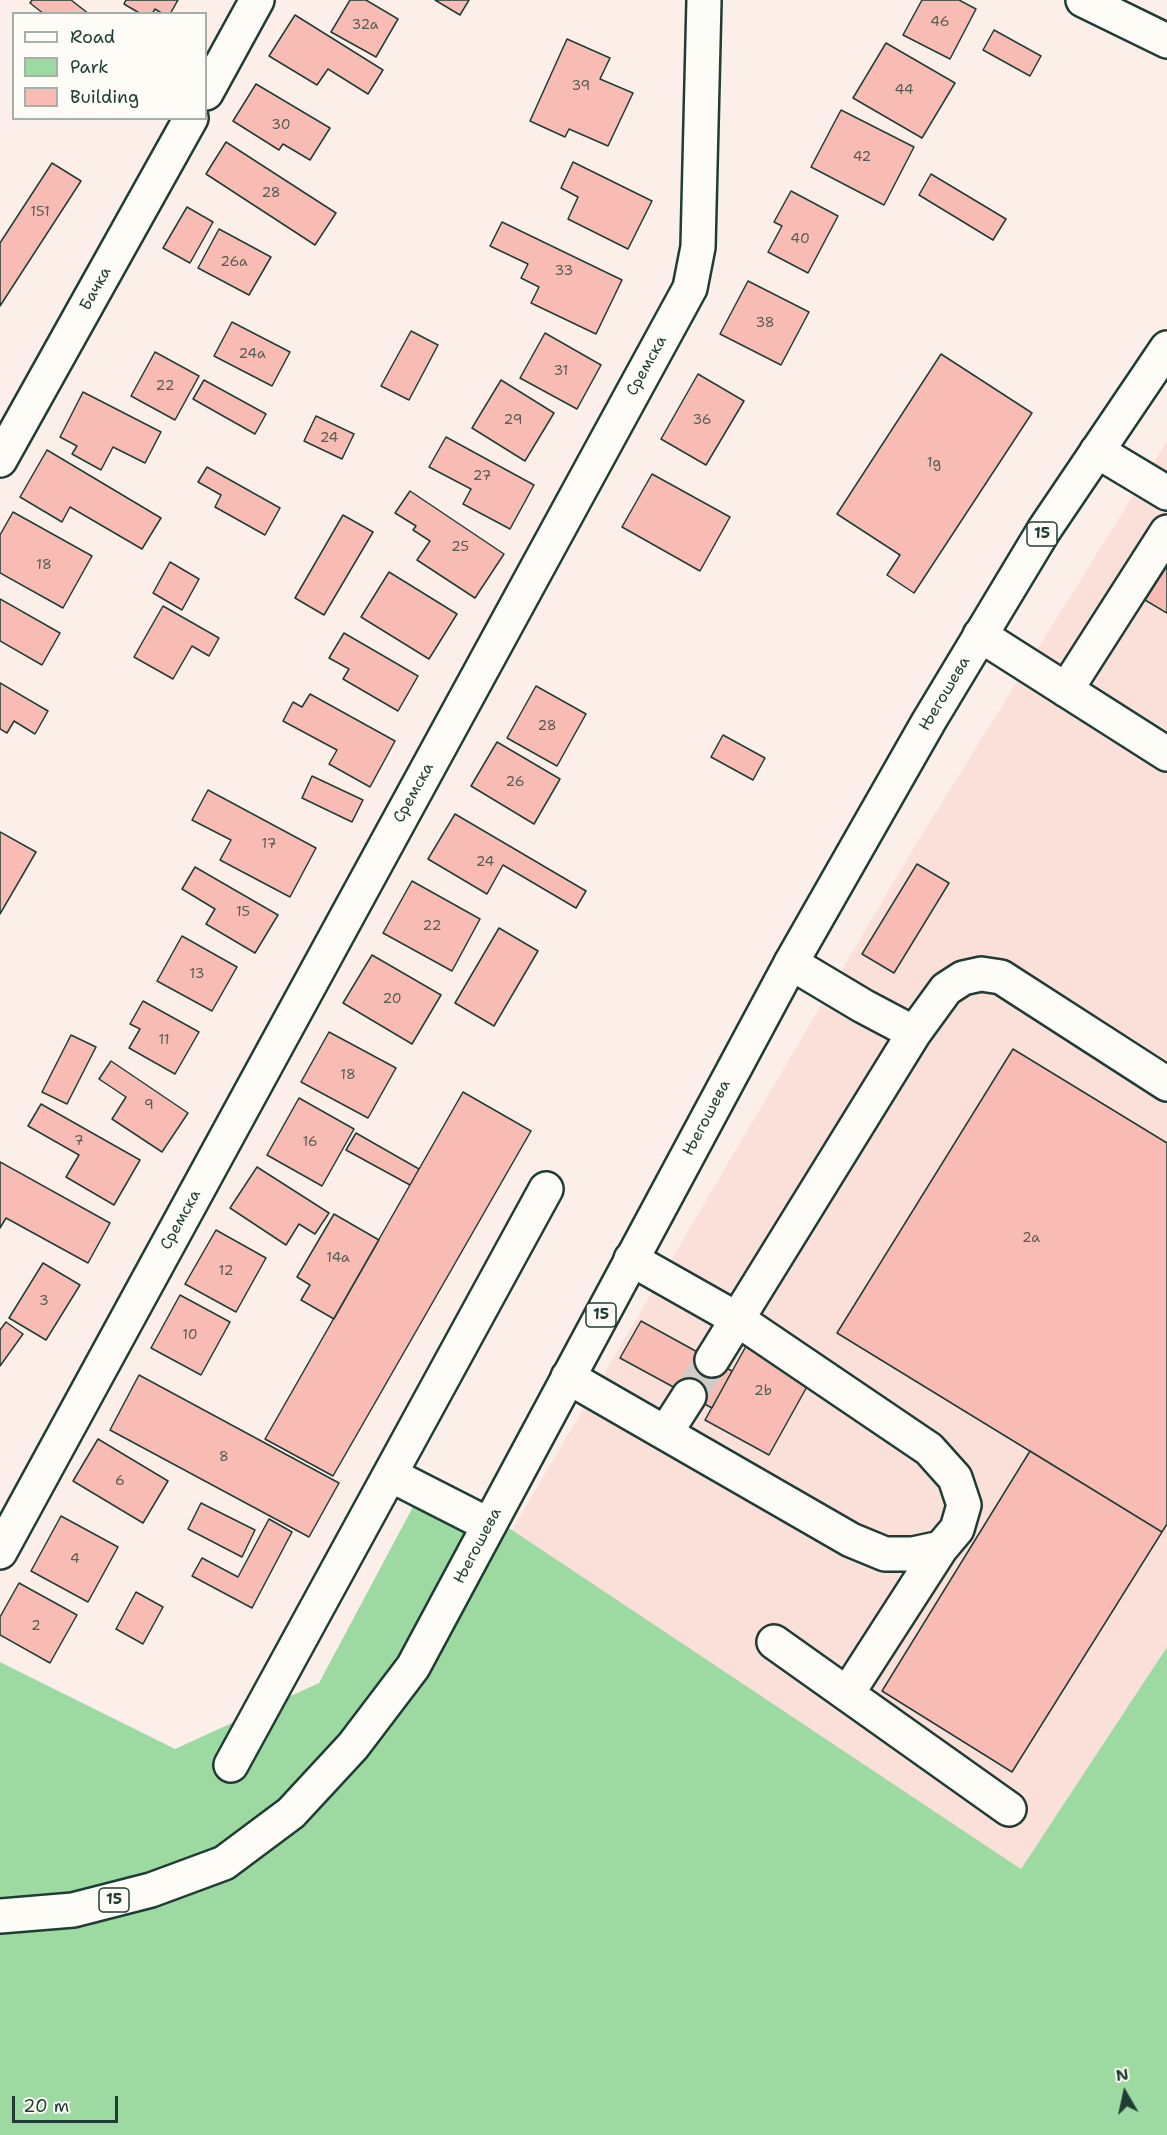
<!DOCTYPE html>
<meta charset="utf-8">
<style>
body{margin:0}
#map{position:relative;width:1167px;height:2135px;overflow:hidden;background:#fcefea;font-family:"Shantell Sans",sans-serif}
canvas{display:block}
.legend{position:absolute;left:12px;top:12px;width:195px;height:108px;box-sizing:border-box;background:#fdfcf7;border:2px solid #a4b0a9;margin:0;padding:8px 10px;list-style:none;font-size:18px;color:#1f3d34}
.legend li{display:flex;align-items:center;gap:12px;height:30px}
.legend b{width:30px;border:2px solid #a4b0a9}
.north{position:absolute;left:1095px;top:2063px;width:60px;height:60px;-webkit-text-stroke:4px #fdfcf7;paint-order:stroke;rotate:351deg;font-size:16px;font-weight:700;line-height:24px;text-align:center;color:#1f3d34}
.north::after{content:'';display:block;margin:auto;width:21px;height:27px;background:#1f3d34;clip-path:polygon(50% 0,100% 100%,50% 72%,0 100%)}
.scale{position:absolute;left:12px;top:2096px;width:106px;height:27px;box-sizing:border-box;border:3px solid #1f3d34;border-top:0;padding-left:8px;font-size:18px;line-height:21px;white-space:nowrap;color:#1f3d34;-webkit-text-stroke:4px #fdfcf7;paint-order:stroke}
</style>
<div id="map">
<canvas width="1167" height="2135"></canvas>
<ul class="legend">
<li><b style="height:8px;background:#fdfcf7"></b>Road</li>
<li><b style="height:16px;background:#9ddaa1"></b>Park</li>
<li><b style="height:16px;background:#f8bcb5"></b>Building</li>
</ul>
<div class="north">N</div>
<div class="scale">20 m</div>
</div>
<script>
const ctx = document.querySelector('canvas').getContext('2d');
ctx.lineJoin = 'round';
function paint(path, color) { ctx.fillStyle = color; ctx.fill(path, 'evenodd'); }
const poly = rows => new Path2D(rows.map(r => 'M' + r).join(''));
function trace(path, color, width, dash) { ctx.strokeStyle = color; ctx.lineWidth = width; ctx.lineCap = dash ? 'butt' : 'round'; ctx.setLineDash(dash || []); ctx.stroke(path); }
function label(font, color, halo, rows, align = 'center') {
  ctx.font = font + ' "Shantell Sans",sans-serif'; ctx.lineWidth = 4.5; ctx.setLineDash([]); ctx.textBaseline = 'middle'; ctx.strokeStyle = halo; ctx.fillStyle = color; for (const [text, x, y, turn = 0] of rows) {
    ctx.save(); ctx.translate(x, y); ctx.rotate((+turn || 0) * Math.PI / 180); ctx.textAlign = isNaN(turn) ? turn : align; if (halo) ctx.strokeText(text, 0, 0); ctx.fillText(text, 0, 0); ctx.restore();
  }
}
paint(poly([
 [1167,441,1167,1647,1021,1869,512,1530,916,844]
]), '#fbe0da');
paint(poly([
 [423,1488,512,1530,1021,1869,1167,1647,1167,2135,0,2135,0,1662,175,1749,319,1683]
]), '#9ddaa1');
const building = poly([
 [32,0,71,0,89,14,44,14,30,3,32,0],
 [126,0,178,0,170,14,163,14,155,9,152,14,141,14,124,4,126,0],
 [350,0,366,0,398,19,376,57,331,32,350,0],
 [435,0,469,0,460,15,435,0],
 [922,0,959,0,976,9,950,59,903,35,922,0],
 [295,15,383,70,368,94,328,69,317,85,269,56,295,15],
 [994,30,1041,56,1030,76,983,50,994,30],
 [567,39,610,58,600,79,633,93,608,146,569,129,565,137,530,121,567,39],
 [886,43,955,83,922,138,853,98,886,43],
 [256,84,330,128,310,160,283,144,279,150,233,121,256,84],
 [841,110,914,147,884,205,811,167,841,110],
 [226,142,336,213,315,245,206,174,226,142],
 [573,162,652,201,628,249,568,219,578,197,561,188,573,162],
 [52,163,81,181,0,306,0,243,52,163],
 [931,174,1006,219,993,240,919,195,931,174],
 [791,191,838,216,808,273,768,252,782,226,774,222,791,191],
 [187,207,213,222,190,263,163,248,187,207],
 [502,222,622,280,596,334,531,303,539,287,521,278,528,264,490,246,502,222],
 [219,229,271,257,249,295,198,268,219,229],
 [748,281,809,312,781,365,720,334,748,281],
 [232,322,290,352,272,386,214,356,232,322],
 [411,331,438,345,409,400,381,386,411,331],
 [545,333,601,365,577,409,520,378,545,333],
 [155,352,199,376,175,420,131,396,155,352],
 [941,354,1032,413,914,593,887,575,900,555,837,514,941,354],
 [698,374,744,401,706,465,661,439,698,374],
 [204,380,266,414,255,434,193,399,204,380],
 [501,380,554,413,525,461,472,428,501,380],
 [83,392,161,432,145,463,113,447,101,470,72,454,77,446,60,437,83,392],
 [316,416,354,434,342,459,304,441,316,416],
 [446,437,534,485,510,529,463,504,471,489,429,467,446,437],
 [47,450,161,518,142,549,70,507,62,522,20,497,47,450],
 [207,467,280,508,265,535,215,507,221,495,198,482,207,467],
 [652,474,730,517,700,571,622,527,652,474],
 [410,491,504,554,475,598,417,560,430,541,413,530,416,526,395,513,410,491],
 [13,512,92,556,63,608,0,573,0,535,13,512],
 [343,515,373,532,324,615,295,598,343,515],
 [170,562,199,579,182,610,153,593,170,562],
 [1167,566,1167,613,1145,600,1167,566],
 [389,572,457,614,429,659,361,617,389,572],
 [0,599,60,633,42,665,0,641,0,599],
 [163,606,219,638,209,656,192,646,173,679,134,657,163,606],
 [344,633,418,676,398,711,343,679,349,669,329,658,344,633],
 [0,683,48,711,35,734,14,721,7,733,0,729,0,683],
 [536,686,586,714,557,766,507,738,536,686],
 [310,694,395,741,370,787,329,764,337,750,283,721,293,702,302,707,310,694],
 [723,735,765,758,753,780,711,757,723,735],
 [497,742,560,779,534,824,471,786,497,742],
 [312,776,363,800,352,822,302,798,312,776],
 [208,790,316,848,290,897,220,860,231,840,192,820,208,790],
 [455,814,586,891,576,908,503,865,487,894,428,859,455,814],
 [0,832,36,852,0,914,0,832],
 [917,864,949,883,894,973,862,954,917,864],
 [195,867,278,915,255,953,206,924,215,909,182,889,195,867],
 [412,881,480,919,452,971,383,933,412,881],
 [499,928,538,951,494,1026,455,1003,499,928],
 [182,936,237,967,212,1011,157,981,182,936],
 [372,955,441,995,412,1044,343,1003,372,955],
 [143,1001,199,1032,175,1074,129,1048,140,1029,130,1024,143,1001],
 [329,1032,396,1068,368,1118,301,1082,329,1032],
 [71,1035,96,1047,67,1104,42,1092,71,1035],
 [1013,1049,1167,1143,1167,1524,1162,1532,837,1333,1013,1049],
 [111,1061,188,1113,162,1152,112,1119,126,1097,99,1079,111,1061],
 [463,1092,531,1131,333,1476,265,1439,463,1092],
 [299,1098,354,1129,322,1186,267,1155,299,1098],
 [41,1104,140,1160,114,1205,66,1177,79,1155,28,1126,41,1104],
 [356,1133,419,1169,410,1185,346,1150,356,1133],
 [0,1162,110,1223,88,1263,6,1218,0,1228,0,1162],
 [257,1167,329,1213,315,1234,299,1224,286,1245,230,1208,257,1167],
 [334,1214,379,1240,334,1319,301,1300,310,1285,297,1277,334,1214],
 [216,1230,266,1258,236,1312,185,1284,216,1230],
 [43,1263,80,1285,46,1340,9,1318,43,1263],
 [180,1295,230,1322,201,1375,151,1348,180,1295],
 [641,1321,732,1371,712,1408,620,1358,641,1321],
 [6,1322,23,1334,0,1366,0,1330,6,1322],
 [750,1339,814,1374,769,1455,705,1420,750,1339],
 [139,1375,339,1483,309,1537,110,1430,139,1375],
 [98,1439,168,1481,143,1523,73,1481,98,1439],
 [1030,1451,1162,1532,1012,1772,882,1691,1030,1451],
 [201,1503,255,1530,242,1557,188,1529,201,1503],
 [61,1516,118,1547,88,1602,31,1571,61,1516],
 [269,1519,292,1532,252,1608,192,1576,202,1558,238,1577,269,1519],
 [19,1583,77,1615,50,1663,0,1635,0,1617,19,1583],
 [136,1592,163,1607,143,1644,116,1629,136,1592]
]);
paint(building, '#f8bcb5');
trace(building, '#1f3d34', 1.5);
trace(poly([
 [689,1396,712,1360]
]), '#d0cbc6', 33, [33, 16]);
const minor = poly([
 [1083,0,1167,41],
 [206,93,257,0],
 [1097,451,1167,493],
 [0,460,191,118],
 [980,635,1167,754],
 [1066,690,1167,532],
 [791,963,863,1006,914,1033],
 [712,1360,914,1033,946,989,963,978,981,974,1001,977,1167,1084],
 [568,1377,851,1540,885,1554,913,1554,941,1548,957,1529,964,1505,955,1478,929,1449,737,1319,631,1259],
 [666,1432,689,1396],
 [391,1475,489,1525],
 [0,1552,690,288,698,247,704,0],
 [774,1642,1009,1809],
 [847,1694,941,1548],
 [231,1765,546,1189]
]);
const major = poly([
 [0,1916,73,1910,151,1890,224,1863,291,1813,353,1746,413,1667,791,963,929,721,1044,530,1167,348]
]);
trace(minor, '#1f3d34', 38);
trace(major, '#1f3d34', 38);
trace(minor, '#fdfcf7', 33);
trace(major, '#fdfcf7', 33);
label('14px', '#555d54', null, [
 ["46",940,22],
 ["32a",365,25],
 ["39",581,86],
 ["44",904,90],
 ["30",281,125],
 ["42",862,157],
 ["28",271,193],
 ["151",40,212],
 ["40",800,239],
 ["26a",234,262],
 ["33",564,271],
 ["38",765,323],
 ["24a",252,354],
 ["31",561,371],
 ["22",165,386],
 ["29",513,420],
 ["36",702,420],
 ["24",329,438],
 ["1g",934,463],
 ["27",482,476],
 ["25",460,547],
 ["18",44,565],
 ["28",547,726],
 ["26",515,782],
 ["17",269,844],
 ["24",485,862],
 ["15",243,912],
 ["22",432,926],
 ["13",197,974],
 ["20",392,999],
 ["11",164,1040],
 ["18",348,1075],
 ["9",149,1105],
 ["7",79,1141],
 ["16",310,1142],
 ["2a",1031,1238],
 ["14a",338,1258],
 ["12",226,1271],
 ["3",44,1301],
 ["10",190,1335],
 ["2b",763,1391],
 ["8",224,1457],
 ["6",120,1481],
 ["4",75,1559],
 ["2",36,1626]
]);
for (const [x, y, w] of [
 [1042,534,30],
 [601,1315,30],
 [114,1900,30]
]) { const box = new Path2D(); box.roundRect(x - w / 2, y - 12, w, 24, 4.5); ctx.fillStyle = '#fdfcf7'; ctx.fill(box); trace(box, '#1f3d34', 1.5); }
label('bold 15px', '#1f3d34', null, [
 ["15",1042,534],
 ["15",601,1315],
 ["15",114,1900]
]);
label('16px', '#1f3d34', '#fdfcf7', [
 ["Бачка",96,289,-61],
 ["Сремска",647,366,-61],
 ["Његошева",945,694,-59],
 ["Сремска",414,793,-61],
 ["Његошева",707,1118,-62],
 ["Сремска",181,1220,-61],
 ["Његошева",478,1546,-62]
]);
</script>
